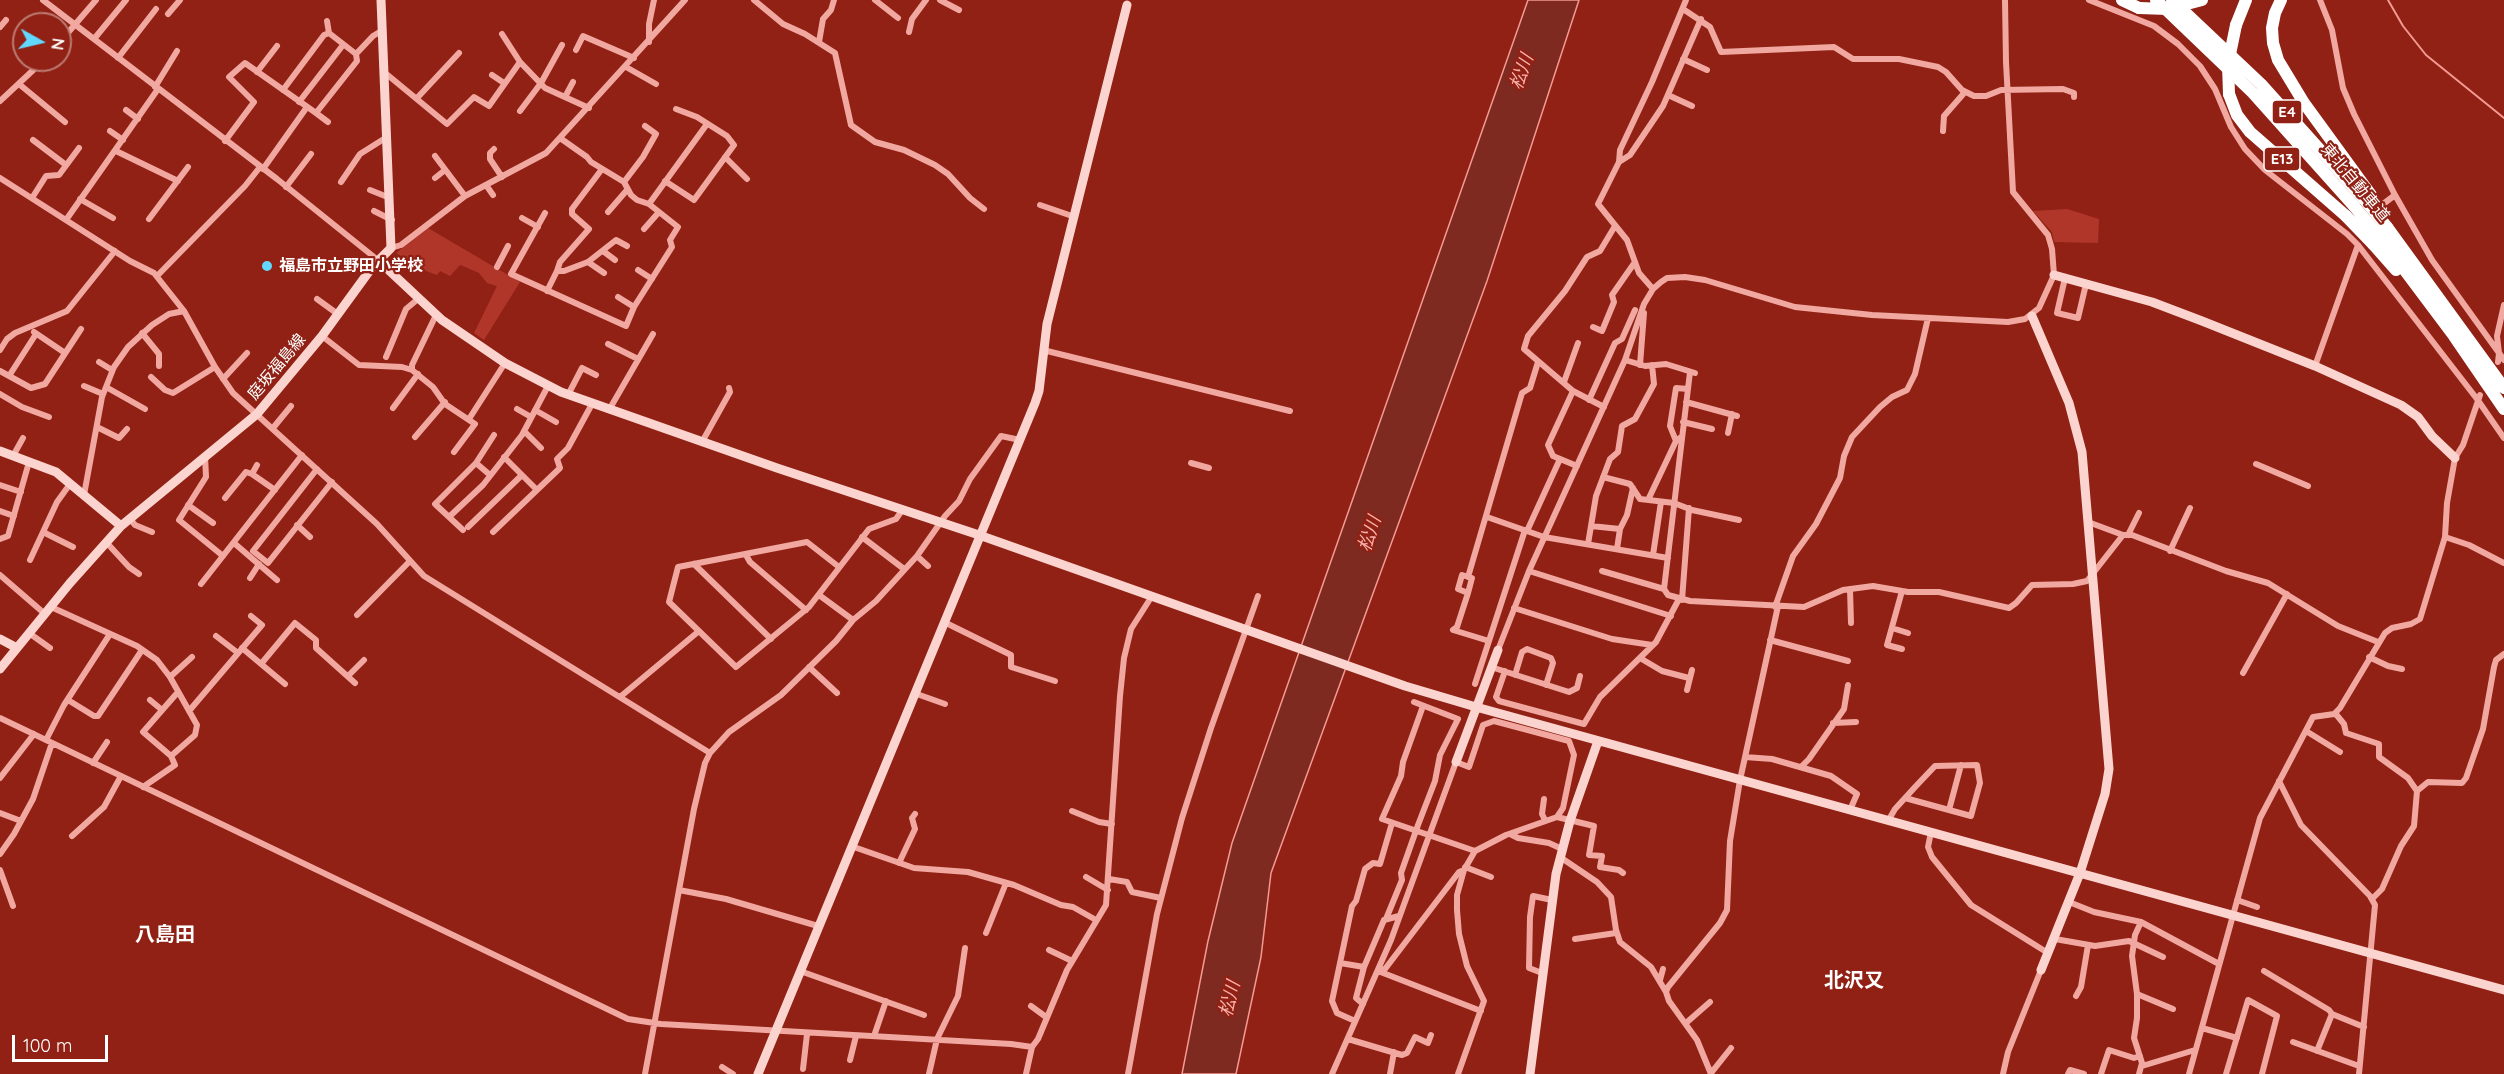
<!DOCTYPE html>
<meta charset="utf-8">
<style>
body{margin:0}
#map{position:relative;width:2504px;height:1074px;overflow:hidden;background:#902114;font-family:Quicksand,sans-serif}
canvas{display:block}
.north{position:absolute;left:12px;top:12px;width:60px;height:60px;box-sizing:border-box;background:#902114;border:2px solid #bc7a72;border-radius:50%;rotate:98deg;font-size:16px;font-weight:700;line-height:24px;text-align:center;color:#fff}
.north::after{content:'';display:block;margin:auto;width:21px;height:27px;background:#61d8ff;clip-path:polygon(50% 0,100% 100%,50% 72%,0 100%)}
.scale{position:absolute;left:12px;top:1035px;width:96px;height:27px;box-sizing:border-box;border:3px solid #fff;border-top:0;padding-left:8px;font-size:18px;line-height:21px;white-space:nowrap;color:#fff;-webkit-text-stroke:4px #902114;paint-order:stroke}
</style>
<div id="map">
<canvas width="2504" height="1074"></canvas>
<div class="north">N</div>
<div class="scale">100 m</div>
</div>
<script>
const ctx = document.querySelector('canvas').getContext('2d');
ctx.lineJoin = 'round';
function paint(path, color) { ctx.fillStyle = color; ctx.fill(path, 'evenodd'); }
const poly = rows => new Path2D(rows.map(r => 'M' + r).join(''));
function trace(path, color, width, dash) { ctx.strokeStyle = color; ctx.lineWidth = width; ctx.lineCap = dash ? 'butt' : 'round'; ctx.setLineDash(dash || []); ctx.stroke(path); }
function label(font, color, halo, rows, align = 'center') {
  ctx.font = font + ' Quicksand,"Noto Sans JP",sans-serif'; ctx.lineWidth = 4.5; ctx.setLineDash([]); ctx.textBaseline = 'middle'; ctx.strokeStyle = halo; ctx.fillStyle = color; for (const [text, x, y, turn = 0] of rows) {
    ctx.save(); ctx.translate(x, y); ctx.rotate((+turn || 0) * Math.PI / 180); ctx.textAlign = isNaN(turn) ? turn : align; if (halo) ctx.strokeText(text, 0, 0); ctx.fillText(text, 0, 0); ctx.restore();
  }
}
paint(poly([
 [2067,209,2099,219,2098,243,2054,242,2052,232,2033,211],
 [428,228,520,282,484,340,474,333,497,286,487,283,479,273,463,266,460,265,450,276,440,271,437,275,423,270,396,253]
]), '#b1362a');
const water = poly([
 [1528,0,1579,0,1487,281,1271,873,1261,957,1236,1074,1182,1074,1208,941,1232,843,1528,0]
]);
paint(water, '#7e2a20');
trace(water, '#f49a93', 1.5);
trace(poly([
 [2388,0,2403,26,2426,55,2504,118]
]), '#f49a93', 2);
trace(poly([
 [43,0,277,179,379,261],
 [754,0,783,24,805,34,835,53,851,125,875,142,904,150,935,165,948,174,970,198,984,209],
 [875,0,898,18],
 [940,0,959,10],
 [2089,0,2154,26,2178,44,2200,66,2215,89,2231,127,2245,149,2265,170,2347,234,2358,245,2477,399,2504,438],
 [2320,0,2332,30,2343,88,2354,114,2395,195,2432,260,2499,353,2498,362],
 [1683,9,1710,27,1721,52,1834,47,1853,59,1899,59,1938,67,1946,72,1962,90,1974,96,1986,96,2001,90,2063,89,2074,93,2074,97],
 [168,14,180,0],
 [327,21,329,33],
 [0,27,6,20],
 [909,32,912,19,926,0],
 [502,34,520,62,545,88,589,108],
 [94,39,126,0],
 [60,42,96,0],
 [649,42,649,24,654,0],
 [819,42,823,19,831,10,834,0],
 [576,50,583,36,634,58],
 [118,58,156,9],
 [1683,59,1707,70],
 [626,67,656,84],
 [257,72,277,46],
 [384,72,447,124,474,97,489,106,520,62],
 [492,75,504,83],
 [19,84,65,122],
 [155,87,177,51],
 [283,90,324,35,329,33,356,54],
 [1668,95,1692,106],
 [418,97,459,53],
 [565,97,573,82],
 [0,101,44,60],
 [299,102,343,45],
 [126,110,138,119],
 [520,111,541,83,562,45],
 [316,113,328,122],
 [110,131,123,140],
 [1943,131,1944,116,1965,92],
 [33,140,66,165],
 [225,141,254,102,229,77,245,63,316,113,357,61,356,54,373,36,383,30],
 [494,149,490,153,490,159,502,177],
 [116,151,178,181],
 [435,156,465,196],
 [725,157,747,179],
 [1619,162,1620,150,1652,82,1686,0],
 [263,169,307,107],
 [0,178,130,261,154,273,184,311,215,367,233,393,377,524,424,576,710,753],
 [435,178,445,170],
 [665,181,694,200,734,145,727,136,697,117,676,109],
 [341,182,360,154,387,137],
 [624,182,643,157,656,134,645,126],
 [486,185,493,195],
 [286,187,311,154],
 [370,190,390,198],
 [32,198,46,176,59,175,79,148],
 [80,199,113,218],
 [649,204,707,124],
 [1040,205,1075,217],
 [374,211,392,220],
 [2374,211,2395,195],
 [608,212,627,190],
 [545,213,511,274,626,326,634,307,672,247,670,240,678,227,649,204,637,200,631,195,624,182,591,162,587,157,560,138],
 [522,218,538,227],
 [149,219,188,167],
 [66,220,158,89],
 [644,229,659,212],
 [391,248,401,245,465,196,546,153,685,0],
 [603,251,615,260],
 [588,262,604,273],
 [497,267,508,246],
 [638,270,652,279],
 [557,271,560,262,589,229,572,214,572,209,602,169],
 [157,276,245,186,260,167],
 [2065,278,2057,313,2078,318,2086,284],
 [1653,289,1639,273,1627,240,1598,204,1619,162,1630,155,1663,106,1701,19],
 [547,291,557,271,564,271,588,262,616,240,627,246],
 [618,297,634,307],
 [317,299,339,315],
 [2504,305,2497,336,2499,353,2504,360],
 [436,315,412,365,412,370,433,387,445,404,475,424,454,452],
 [1593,327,1602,331,1614,302,1612,295,1635,262],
 [34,332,65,353],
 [142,333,159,354,159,366],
 [322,336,359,365,402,367,412,370],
 [608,344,638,359],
 [0,350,7,339,15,333,67,311,115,251],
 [1043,350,1290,411],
 [386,357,406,309,418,299],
 [1625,360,1645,366,1666,364,1695,373],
 [99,362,112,370],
 [1640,365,1644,313],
 [2315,366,2358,245],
 [0,371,31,388,45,384,81,329],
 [9,376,36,334],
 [151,377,165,390,173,393,215,367],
 [223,379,247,353],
 [1564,382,1578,343],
 [84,386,103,394],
 [106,387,145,409],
 [1573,391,1548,445,1553,456,1577,466],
 [0,394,22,407,49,417],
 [568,395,582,368,596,375],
 [1589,400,1615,343,1622,339,1635,310],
 [1686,402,1737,416],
 [1604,407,1573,391,1524,349,1528,336,1565,291,1587,257,1600,251,1615,226],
 [393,408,418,374],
 [517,409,531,417],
 [535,410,556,422],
 [609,410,653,334],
 [469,419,505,363],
 [1683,422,1712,429],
 [97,427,119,438,127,429],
 [273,428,291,406],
 [524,431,541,448],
 [1728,433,1732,414],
 [415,437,445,402],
 [1676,441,1670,426,1676,388,1688,389],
 [702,442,730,392,729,388],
 [13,456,23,438],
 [205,456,206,477,179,520,223,556],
 [504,457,537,490],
 [476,463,490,475],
 [1191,463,1209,468],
 [2256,464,2308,486],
 [317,469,253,551,268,563,332,482],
 [252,474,257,465],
 [1603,477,1630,484,1640,499,1674,503,1692,510,1739,520],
 [0,485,21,492],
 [84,495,102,397,114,367,128,347,152,325,169,314,184,311],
 [225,498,246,472,252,474,275,490],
 [1648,500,1676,441,1681,437],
 [188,505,213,523],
 [0,511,14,516],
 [449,517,483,485,522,435,548,386],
 [1487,517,1544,537,1668,558],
 [130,519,135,525,152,532],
 [2088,522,2123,535],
 [297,525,310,537],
 [1591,526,1620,529],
 [468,527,522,475],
 [463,530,435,504,476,463,494,435],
 [1527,531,1560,459],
 [43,532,73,547],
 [493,532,560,468,557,459,568,448,592,404],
 [2128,535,2139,513],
 [862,537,904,569],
 [2445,537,2469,545,2504,563],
 [0,539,8,536,29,462],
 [106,542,129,567,139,574],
 [234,543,277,580],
 [1588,544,1596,496,1610,459,1618,452,1622,426,1635,419,1654,384,1652,365],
 [1617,549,1620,529,1627,515,1633,488],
 [2170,551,2190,508],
 [746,555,750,562,806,610],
 [1653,555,1661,502],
 [917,556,928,566],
 [30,560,57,502,70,484],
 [694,564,771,639],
 [839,567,807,542,678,567,669,602,736,667,809,607,869,529,896,519,903,509],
 [1529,571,1671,616],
 [1602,571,1664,589,1668,595,1690,601,1804,607,1843,590,1873,586,1908,592,1939,592,2009,608,2016,603,2032,585,2073,584,2087,581,2123,535,2132,535,2226,571,2268,583,2338,626,2378,642],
 [0,575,45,614],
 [1468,577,1522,393,1530,388,1538,362],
 [250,578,259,564],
 [201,584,302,455],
 [1664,589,1690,372],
 [1850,589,1851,623],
 [1468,593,1458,589,1462,575,1472,578,1468,593,1457,627,1453,630,1489,641],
 [819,595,853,620],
 [1682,600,1689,508],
 [51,607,137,646,157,660,170,677],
 [1775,607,1793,556,1816,524,1840,478,1844,456,1852,437,1880,407,1892,397,1907,390,1915,374,1928,318],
 [1514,608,1612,639,1652,645],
 [357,615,410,561],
 [944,622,1011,655,1011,667,1055,681],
 [1892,628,1908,633],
 [29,633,50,648],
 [216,636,238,653],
 [1770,640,1848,661],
 [242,648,285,684],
 [1902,649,1887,645,1902,591],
 [1498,650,1529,571,1625,360,1644,304,1653,289,1661,282,1667,278,1685,277,1705,280,1795,307,1872,315,2008,322,2025,319,2039,308,2054,275,2052,249,2048,235,2013,192,2006,62,2005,0],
 [2369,657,2388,666,2402,669],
 [1640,658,1662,671,1689,678],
 [261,664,295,623,316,640,316,648,355,683],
 [809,667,837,693],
 [1491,667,1569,692,1577,688,1580,676],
 [1505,671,1496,697,1499,701,1584,724,1600,697,1656,642,1679,599],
 [2243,673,2287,594],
 [1515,675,1522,652,1527,649,1551,658,1553,663,1546,685],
 [348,676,364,660],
 [1475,684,1525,530],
 [1687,690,1692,670],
 [914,693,945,704],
 [620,697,699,631],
 [68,700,94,716,98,716,142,650],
 [150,700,162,710],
 [1423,706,1403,762,1401,776,1382,819,1475,851],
 [189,711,262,625,251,616],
 [2335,713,2344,724,2346,733,2379,744,2379,757,2408,778,2417,791],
 [0,718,628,1019,661,1024,1011,1044,1032,1047,1038,1039,1067,970,1106,905,1120,696,1124,658,1131,629,1152,596],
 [1833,723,1856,722],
 [2306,731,2340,752],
 [46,740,64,705,110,634],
 [171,756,195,735,197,725,170,677,192,657],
 [1745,757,1772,759,1831,776,1857,794,1850,810],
 [93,763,107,742],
 [1801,767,1809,759,1844,709,1848,685],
 [0,778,34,734],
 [2279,781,2301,825,2370,896,2375,905,2359,1074],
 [143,787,175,765,171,756,143,732,178,692],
 [1544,799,1542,814,1545,820],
 [1949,810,1961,765],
 [1072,811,1099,822,1112,824],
 [0,813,21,821],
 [1888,821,1895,809,1916,786,1935,766,1977,765,1980,783,1971,816,1905,798],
 [1931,832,1928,847,1932,857,1971,905,2048,953],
 [1510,834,1518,838,1549,843,1562,849],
 [72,836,104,807,121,776],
 [851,846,914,868,968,872,1014,885,1061,905,1073,907,1096,920],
 [0,854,14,834,33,799,52,743],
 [1560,857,1597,882,1611,897,1616,930,1620,942,1651,967,1666,992],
 [899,863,915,829,912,818,915,814],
 [1465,867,1491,877],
 [0,870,13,906],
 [1086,877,1108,890],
 [1109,879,1127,882,1132,892,1161,898],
 [679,890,726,899,818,926],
 [2372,899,2382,889,2401,846,2414,826,2417,791,2428,782,2462,783,2466,778,2483,729,2494,667,2496,660,2504,654],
 [2237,900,2257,907],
 [2069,902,2094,912,2141,922,2219,964],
 [1386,919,1402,880,1401,873,1418,825,1435,781,1440,755,1458,719,1414,702],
 [986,933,1006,883],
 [1575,939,1616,933],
 [2055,939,2095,946,2129,941,2163,957],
 [1049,950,1072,961],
 [1340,963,1364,967],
 [800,971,924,1015],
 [1378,971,1385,969,1459,872,1464,870],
 [1378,971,1481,1011],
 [2264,971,2329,1010,2332,1014,2317,1051],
 [1542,973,1529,968,1530,917,1533,896,1552,900],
 [1660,980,1663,969],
 [2137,994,2173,1009],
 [2076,996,2081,987,2088,945],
 [1363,1004,1356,998,1364,967,1384,920,1399,916],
 [1031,1006,1046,1017],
 [2332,1014,2364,1027],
 [1355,1021,1337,1013,1332,1001,1352,906,1356,901,1365,869,1373,863,1380,864,1392,823],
 [1686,1023,1710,1002],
 [2202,1028,2237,1038],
 [874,1036,886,1001],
 [1348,1039,1402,1055,1407,1053,1415,1037,1428,1043,1431,1035],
 [2293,1042,2359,1066],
 [850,1060,856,1036],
 [2142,1066,2195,1050],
 [722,1067,733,1074],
 [803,1069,807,1034],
 [1711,1073,1731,1048],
 [645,1074,694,809,705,763,710,753,729,732,781,695,836,641,853,620,876,601,917,556,945,516,959,501,970,479,1001,436,1020,440],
 [929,1074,937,1039,958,996,965,948],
 [1026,1074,1032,1047],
 [1128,1074,1157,914,1182,818,1211,728,1258,596],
 [1332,1074,1391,940,1456,762,1469,767,1483,725,1494,721,1569,741,1574,755,1563,808,1557,817],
 [1390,1074,1394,1052],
 [1458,1074,1484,1001,1467,966,1459,934,1457,910,1457,895,1464,870,1475,851,1506,835,1557,817,1594,826,1589,855,1602,856,1600,867,1619,870,1623,873],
 [1711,1074,1697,1040,1669,1001,1666,992,1668,987,1720,923,1727,910,1730,841,1740,780,1778,606],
 [2003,1074,2008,1052,2041,970],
 [2068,1074,2070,1070,2084,1074],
 [2101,1074,2109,1050,2134,1058,2140,1056],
 [2139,1074,2142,1063,2134,1038,2137,1018,2137,994,2132,956,2135,935,2141,922],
 [2189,1074,2260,818,2313,717,2334,714,2340,708,2385,633,2392,628,2411,624,2420,619,2445,537,2447,503,2455,458,2463,445,2480,395],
 [2226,1074,2248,1000,2277,1016,2262,1074]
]), '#f1a8a1', 6);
trace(poly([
 [379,261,442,320,505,363,561,392,777,468,979,535,1405,686,1476,707,2504,990],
 [2054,275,2152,302,2202,321,2315,366,2401,405,2418,417,2432,436,2455,458],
 [2032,316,2069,403,2082,452,2109,769,2105,794,2080,873,2041,970],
 [0,451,56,472,121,526],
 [0,639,17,648],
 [0,669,70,583,121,526,257,414,322,336,373,266,391,248,381,0],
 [1456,762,1498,650],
 [758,1074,1035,403,1039,391,1047,324,1127,5],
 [1530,1074,1556,874,1570,821,1598,741]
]), '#fcd4cf', 9);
trace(poly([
 [2122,0,2139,8],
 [2156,0,2253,93,2354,206],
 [2172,0,2261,84,2364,199],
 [2281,0,2275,13,2272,28,2273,43,2278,60,2304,103,2371,195],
 [2236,25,2246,0],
 [2229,94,2237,115,2250,132,2346,216],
 [2387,227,2504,388],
 [2379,236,2454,336,2504,409],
 [2373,244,2396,270]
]), '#fff', 12);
trace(poly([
 [2139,8,2168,9,2202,0],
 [2229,94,2228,64,2236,25],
 [2364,199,2387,227],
 [2354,206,2379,236],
 [2346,216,2373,244]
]), '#fff', 12);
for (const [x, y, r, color] of [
 [267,266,6,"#61d8ff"]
]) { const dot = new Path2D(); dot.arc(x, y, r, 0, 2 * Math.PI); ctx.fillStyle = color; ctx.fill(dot); trace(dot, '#902114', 2); }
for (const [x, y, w] of [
 [2287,112,30],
 [2282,159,36]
]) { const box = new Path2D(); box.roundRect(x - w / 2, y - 12, w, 24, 4.5); ctx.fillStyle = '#902114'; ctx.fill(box); trace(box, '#fff', 1.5); }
label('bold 15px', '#fff', null, [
 ["E4",2287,112],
 ["E13",2282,159]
]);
label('16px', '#fff', '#902114', [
 ["東北自動車道",2355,183,50],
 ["庭坂福島線",277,367,-50]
]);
label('bold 16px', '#fff', '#902114', [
 ["福島市立野田小学校",279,266]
], 'left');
label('italic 18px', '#f8b3ad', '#902114', [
 ["松川",1522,72,-70],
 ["松川",1370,534,-72],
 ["松川",1230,999,-76]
]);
label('bold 20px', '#fff', '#902114', [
 ["八島田",165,935],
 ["北沢又",1854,981]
]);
</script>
